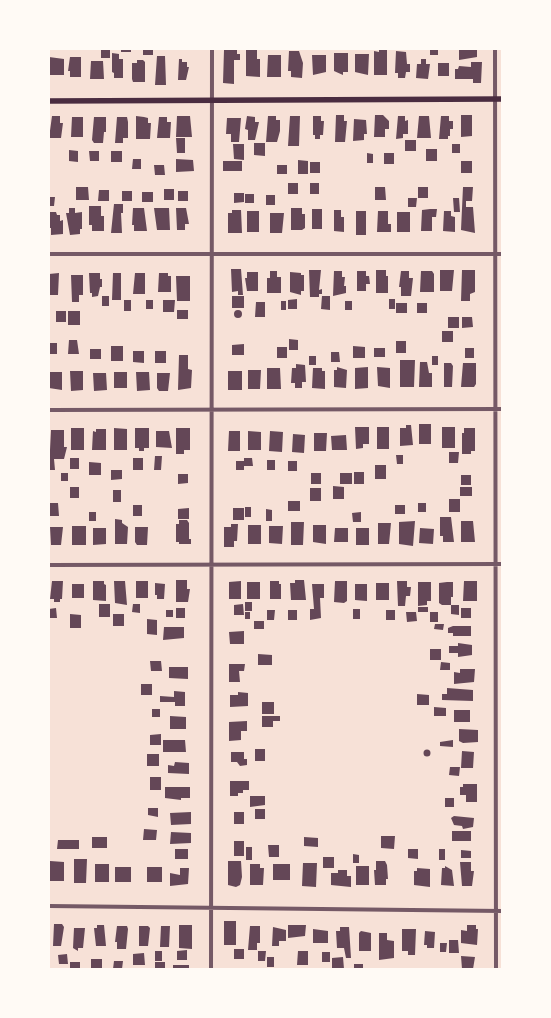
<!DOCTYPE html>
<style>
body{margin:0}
#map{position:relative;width:551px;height:1018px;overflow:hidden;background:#f7e1d7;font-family:Commissioner,sans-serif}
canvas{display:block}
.frame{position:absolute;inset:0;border:50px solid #fffaf5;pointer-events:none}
</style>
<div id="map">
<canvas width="551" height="1018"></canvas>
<div class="frame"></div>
</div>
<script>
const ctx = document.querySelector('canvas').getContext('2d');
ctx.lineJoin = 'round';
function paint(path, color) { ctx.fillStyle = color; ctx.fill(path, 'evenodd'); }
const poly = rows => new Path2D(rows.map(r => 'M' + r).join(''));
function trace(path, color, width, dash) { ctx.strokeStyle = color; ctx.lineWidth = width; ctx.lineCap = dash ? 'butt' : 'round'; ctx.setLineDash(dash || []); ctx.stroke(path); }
paint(poly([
 [101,49,110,49,110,58,101,58],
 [121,49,131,49,131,52,121,52],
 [143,49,153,49,153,55,143,55],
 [246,49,257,49,257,59,260,59,260,77,246,76],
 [379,49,387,49,387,75,374,75,374,51,379,52],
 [430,49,438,49,438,55,430,55],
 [459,49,477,49,477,57,459,60],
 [224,50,237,50,237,54,240,54,240,60,234,60,234,84,223,83],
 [289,51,299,51,303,63,302,78,291,77,291,71,288,71],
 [396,51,406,52,407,64,410,64,410,72,406,72,405,78,398,78,398,73,395,73],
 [112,53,119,54,119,59,123,59,123,78,114,78,114,73,112,72],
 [334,53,348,53,348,72,343,72,343,75,334,71],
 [355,54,369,54,368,75,355,72],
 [268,55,281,55,281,77,267,77],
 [312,55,326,55,326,72,313,75],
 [157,56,165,56,166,85,155,85],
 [49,57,64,59,64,75,49,75],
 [70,57,81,57,81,77,70,77,70,71,68,71],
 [179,59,182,59,182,62,187,62,187,67,189,67,186,80,178,80],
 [421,59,426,59,426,64,430,64,428,79,416,78,417,64,421,64],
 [137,60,143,60,145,62,145,82,133,82,132,79,132,63,137,63],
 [91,61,103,61,104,79,90,79],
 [471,62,482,62,481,83,473,83,473,79,455,79,455,69,458,69,459,66,471,67],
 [438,63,449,63,449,76,438,76],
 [336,115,344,115,344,121,347,121,345,142,335,142],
 [375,115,383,115,389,121,389,129,385,129,385,137,374,137],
 [461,115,472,115,472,136,461,137],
 [52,116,60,116,60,123,63,123,61,138,49,138],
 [136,116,144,117,148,118,148,123,151,123,150,139,136,139],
 [177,116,190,116,192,137,176,137],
 [247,116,255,117,255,122,259,122,255,140,248,140,248,130,245,129],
 [268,116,276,116,276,120,280,120,280,131,277,142,266,142],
 [290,116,300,116,299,146,288,146],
 [313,116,321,116,321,121,324,121,323,135,320,135,320,139,315,139,315,135,313,135],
 [398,116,405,116,405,121,408,120,408,134,403,134,403,138,396,139],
 [419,116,429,116,431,138,417,138],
 [441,116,449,116,449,121,453,121,453,129,450,129,450,136,448,136,448,139,439,139],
 [72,117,83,117,83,137,71,137],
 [94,117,106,117,106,132,104,132,103,143,94,143,92,140],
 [117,117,127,117,128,122,128,138,123,138,123,143,115,143],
 [159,117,167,117,167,122,171,122,170,138,157,138],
 [227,118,241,118,239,142,231,142,231,134,226,134],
 [354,119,366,120,367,134,364,134,364,140,353,141],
 [176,138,185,138,185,153,177,153],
 [405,140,416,140,416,151,405,151],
 [254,143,265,143,265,156,254,155],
 [233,144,244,144,244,160,234,159],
 [452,144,460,144,460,153,452,153],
 [426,149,437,149,437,161,426,161],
 [69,150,78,151,78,162,69,161],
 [89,151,99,151,99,161,90,161],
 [111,151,122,151,122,162,111,162],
 [367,153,373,154,373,163,367,163],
 [384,153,394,153,394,164,384,164],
 [133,159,141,159,141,169,132,169],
 [176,159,193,160,194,171,176,172],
 [298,160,308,161,308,174,298,174],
 [223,161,242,161,242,171,223,171],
 [461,161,472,161,472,173,461,173],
 [310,162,320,162,320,173,310,173],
 [154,165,164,165,165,175,155,175],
 [277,165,287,165,287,174,277,174],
 [288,183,298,183,298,194,288,194],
 [310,183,319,183,319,194,310,194],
 [76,187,88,187,89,200,76,200],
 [375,187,385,187,386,200,375,200],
 [418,187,428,187,428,198,418,198],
 [463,187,473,187,472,201,466,201,466,207,473,207,475,233,461,230],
 [164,189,174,189,174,200,164,200],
 [99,190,109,190,109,201,98,201],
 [122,191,132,191,132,201,122,201],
 [178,191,188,191,188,201,178,201],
 [142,192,153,192,153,202,142,202],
 [234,193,244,193,244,202,234,203],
 [245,194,254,194,254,203,245,203],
 [266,195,275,195,275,205,266,205],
 [49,197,55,197,54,206,49,206],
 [408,198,417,198,416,207,408,207],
 [453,198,459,198,460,212,454,212],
 [114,204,123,204,123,213,121,213,122,233,111,233],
 [89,206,101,206,101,216,104,216,104,231,92,231,92,225,89,225],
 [69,208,75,208,75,213,82,212,82,229,80,229,80,234,70,235,66,213,69,213],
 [133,208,144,208,147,231,134,231,134,225,132,225],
 [154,208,169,208,170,230,157,230],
 [176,208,186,208,189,224,185,224,185,230,177,230],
 [291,208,302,208,302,214,305,214,305,228,302,230,291,230],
 [312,209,322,209,322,229,312,229],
 [430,209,437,209,436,217,432,217,432,231,421,231,422,210],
 [232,210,241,210,242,233,228,233,228,213,232,213],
 [334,210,341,210,341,217,344,217,344,232,334,231],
 [247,211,259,211,259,232,247,232],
 [356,211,366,211,366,235,356,235],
 [378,211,388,211,388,224,391,224,391,232,377,232],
 [444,211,451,211,451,216,455,217,455,232,443,231],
 [50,212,56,212,57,215,60,215,60,221,63,220,63,234,51,235,51,228,49,228],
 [397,212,410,212,410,232,397,232],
 [270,213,284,213,282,233,270,233],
 [231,269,241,269,243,295,238,295,238,291,232,292],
 [309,270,321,270,319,290,322,289,322,294,319,294,319,297,310,297],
 [376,270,386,270,386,276,388,276,388,293,376,293],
 [440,270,454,270,452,291,440,291],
 [462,270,475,270,475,292,470,294,470,301,461,301],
 [270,271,277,271,277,277,281,277,281,293,267,293,267,278,270,278],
 [334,271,342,271,342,277,345,277,344,286,346,286,346,293,333,296],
 [357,271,366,271,366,276,369,276,370,284,366,284,366,291,357,291],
 [401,271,409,271,409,278,413,278,411,296,401,296,401,287,399,287],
 [421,271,432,271,434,274,434,292,420,292],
 [247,272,258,272,258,291,247,291,245,278,247,278],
 [290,272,301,273,301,275,304,275,304,291,301,291,301,295,290,292],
 [59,273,58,295,49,295,49,274],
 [89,273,100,273,100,279,102,279,102,287,100,287,98,296,92,297,92,293,90,293],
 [113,273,121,273,121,300,112,300],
 [135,273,145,273,145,294,133,294],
 [159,273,168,273,168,276,171,276,171,292,158,292],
 [71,275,83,275,83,295,79,295,79,302,72,302],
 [176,276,190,276,190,301,177,301],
 [102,296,109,296,109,306,102,306],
 [232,296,244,296,244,308,232,308],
 [322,296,330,296,330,310,321,309],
 [297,299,297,309,288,309,288,300],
 [389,299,395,299,395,309,389,309],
 [124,300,131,300,131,311,124,311],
 [146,300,153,300,153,309,146,309],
 [163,300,175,300,174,312,163,312],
 [281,301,286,301,286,310,281,310],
 [345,301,352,301,352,310,345,310],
 [256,302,265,302,265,317,255,317],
 [396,303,407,303,407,313,396,313],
 [417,303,427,303,427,313,417,313],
 [177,310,188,310,188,319,177,319],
 '234 314a4 4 0 1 1 8 0a4 4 0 1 1-8 0Z',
 [56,311,66,311,66,322,56,322],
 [68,311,80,311,80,325,68,325],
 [448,317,459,317,459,328,448,328],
 [462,317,472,317,473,327,462,328],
 [442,331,453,331,453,342,442,342],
 [289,339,298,340,298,350,289,350],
 [69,340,77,340,79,354,68,354],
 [396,341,406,341,406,353,396,353],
 [49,343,57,343,57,354,49,354],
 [244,344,244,355,232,355,232,345],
 [111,346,123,346,123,361,111,361],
 [353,346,365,347,365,358,353,358],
 [277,347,287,347,287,358,277,358],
 [374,348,385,348,385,357,374,357],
 [465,348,474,348,474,358,465,358],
 [90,349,101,349,101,359,90,359],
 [133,351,144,351,144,363,133,362],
 [155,351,166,351,166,363,155,363],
 [331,352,339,352,340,362,331,362],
 [179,355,188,355,188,369,192,370,191,388,178,390],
 [309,356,316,356,316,365,309,365],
 [432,356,438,356,438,365,432,365],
 [400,360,415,360,414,387,400,387],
 [420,362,427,362,429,373,432,373,432,387,419,387],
 [444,363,451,363,453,366,452,387,444,387],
 [463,363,476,363,476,384,474,387,461,387],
 [296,364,305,365,306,382,302,382,302,388,295,388,295,383,291,383,292,368,296,368],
 [337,367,347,370,346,388,334,387,334,370,337,370],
 [368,367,368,388,355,389,355,368],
 [377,367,390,368,390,388,378,386],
 [267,368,280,368,281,389,267,389],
 [313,368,322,368,322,371,325,371,325,389,312,388],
 [248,370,261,370,260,389,248,389],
 [70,371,83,371,83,390,71,391],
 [228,371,242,371,242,390,228,390],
 [49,372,62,372,62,390,49,388],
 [114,372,127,372,127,388,114,388],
 [136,372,149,372,150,390,137,391],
 [93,373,106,373,107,390,94,391],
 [157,373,170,373,168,391,159,391,157,388],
 [419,424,431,424,431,444,419,444],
 [406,425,411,425,413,445,400,446,400,428,406,428],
 [355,427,369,427,369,444,363,444,363,448,356,449],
 [377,427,389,427,389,449,377,449],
 [442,427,455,427,455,448,442,448],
 [71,428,84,428,84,450,71,450],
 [114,428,127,429,127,450,114,450],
 [135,428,149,428,149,448,144,448,144,451,139,451,139,448,135,448],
 [176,428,190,428,190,450,184,450,184,454,176,454],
 [464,428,475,428,475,451,471,451,471,454,462,454,462,433,464,433],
 [96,429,106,429,106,450,92,450,93,431,96,432],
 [51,430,64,430,64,447,67,447,64,459,54,459,55,470,49,470],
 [156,431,169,431,172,448,156,447],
 [229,431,240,431,240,451,228,451],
 [248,431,261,432,261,450,248,450],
 [270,431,283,432,282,452,269,451],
 [314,433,327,433,326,451,314,451],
 [293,434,305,435,304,453,292,452],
 [346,435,347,450,332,450,331,436],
 [449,452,459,452,458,463,449,463],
 [396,455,403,455,403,464,397,464],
 [155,456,162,456,161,470,154,470],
 [70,458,79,458,79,469,70,469],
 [133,458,143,458,143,470,133,470],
 [244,458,252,458,253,466,244,466,244,470,236,470,236,461,244,461],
 [267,460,275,460,275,470,267,470],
 [288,461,297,461,297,471,288,471],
 [89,462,101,463,101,475,89,475],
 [375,465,386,465,386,479,375,479],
 [111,470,122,470,122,479,111,480],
 [354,472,364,472,364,484,354,484],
 [61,473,68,473,68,481,61,481],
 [311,473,321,473,321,484,311,484],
 [340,473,352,473,352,484,340,484],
 [178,474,188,474,188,483,178,484],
 [461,475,471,475,471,485,461,485],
 [333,486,344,487,344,499,333,499],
 [70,487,79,487,79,498,70,498],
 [460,487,472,487,472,496,460,496],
 [310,488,321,488,321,501,310,501],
 [113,490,121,490,121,502,113,502],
 [449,499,460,499,460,512,449,512],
 [288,501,300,501,300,511,288,511],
 [49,503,58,503,59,516,49,516],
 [418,503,426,503,426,512,418,512],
 [133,505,142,505,142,516,133,516],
 [395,505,405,505,405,514,395,514],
 [245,507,251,507,251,517,245,517],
 [189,508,189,519,178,519,178,509],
 [233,508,244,508,244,520,233,520],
 [266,509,272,510,272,521,266,521],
 [89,512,96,512,96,521,89,521],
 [361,512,361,522,353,522,352,513],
 [440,517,451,517,454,542,443,542,443,536,440,536],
 [115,519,122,520,122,523,128,527,127,544,115,544],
 [179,520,187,520,189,523,189,539,191,539,191,544,179,544,179,542,176,542,176,524,179,524],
 [415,521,413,546,399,544,399,522],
 [461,521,473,521,475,542,461,542],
 [291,522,304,522,303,545,291,545],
 [378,523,391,523,389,544,378,544],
 [231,524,238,524,237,541,234,541,234,547,224,547,224,527,231,527],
 [248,525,261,525,261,544,248,544],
 [313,525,326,525,326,544,313,542],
 [72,526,86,526,86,545,72,545],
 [269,526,283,526,282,544,269,543],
 [50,527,63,527,61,545,51,545],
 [135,527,148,527,147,545,137,545,135,542],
 [93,528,106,528,106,544,93,545],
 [335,528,348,528,348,542,334,542],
 [356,528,369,528,369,545,356,545],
 [420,528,434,529,433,544,419,543],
 [176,580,187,580,187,589,190,589,188,602,176,602],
 [295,580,304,580,306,600,291,600,290,583,295,583],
 [52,581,63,581,62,599,60,599,60,602,54,602,54,599,50,599],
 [93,581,104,581,104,584,106,585,106,601,93,600],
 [114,581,125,581,127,605,115,603],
 [136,581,148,581,148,598,136,598],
 [241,581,241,599,229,599,229,582],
 [270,581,279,581,279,584,281,584,281,599,270,599],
 [335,581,347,581,347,601,344,603,334,602],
 [397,581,407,581,407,587,411,587,410,596,406,596,405,606,398,606],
 [464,581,477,581,477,601,463,601],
 [247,582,260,582,260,599,247,599],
 [418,582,431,582,431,601,427,601,427,605,418,606],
 [447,582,453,582,453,597,451,597,451,605,442,605,439,603,439,583],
 [155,583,165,584,164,599,157,599,157,595,155,595],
 [376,583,389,583,389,600,376,600],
 [72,584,84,584,84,598,72,598],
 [312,584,324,584,324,598,320,598,321,618,310,620,310,609,314,609],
 [355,584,367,584,367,601,355,600],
 [245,602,252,602,252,611,245,611],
 [99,604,110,604,110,617,99,617],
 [133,604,140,604,140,613,132,612],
 [243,604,244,615,234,615,234,605],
 [451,605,459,605,459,615,451,614],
 [418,607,428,607,428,612,418,612],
 [56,608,57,618,49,618,49,609],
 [176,608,185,608,185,618,176,618],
 [461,608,471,608,471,618,461,618],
 [353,609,360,609,360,619,353,619],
 [166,610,173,610,173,617,166,617],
 [267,610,275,610,274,620,267,620],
 [288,610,297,610,297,620,288,620],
 [386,610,395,610,395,620,386,620],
 [245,612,250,612,250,619,245,619],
 [406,612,416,612,417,621,407,622],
 [430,612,438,612,438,622,430,622],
 [70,614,81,615,81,628,70,628],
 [113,614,124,614,124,626,113,626],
 [147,619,157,620,157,635,147,634],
 [254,621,264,621,264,629,254,629],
 [435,624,444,624,443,630,434,629],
 [453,626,471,626,471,636,453,636,453,633,448,633,448,628],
 [164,627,184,627,184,638,163,640],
 [244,631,244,644,230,644,229,632],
 [458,643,472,645,472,655,458,657,458,653,449,653,449,646,458,646],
 [430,649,441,649,441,660,430,660],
 [258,654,272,655,272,665,258,665],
 [150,661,161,661,162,671,151,671],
 [441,662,450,663,450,670,440,670],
 [229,664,245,664,244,671,239,671,240,682,229,682],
 [169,667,188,667,188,679,169,678],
 [460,669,475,669,474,682,454,684,454,672,460,673],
 [141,684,152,684,152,695,141,695],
 [447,688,473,690,473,701,442,700,442,694,447,694],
 [174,691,185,692,185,706,175,706,175,702,160,702,160,696,174,697],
 [238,692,248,693,248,706,230,707,230,695,238,695],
 [417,694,429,695,429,705,417,705],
 [262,702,274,702,274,714,262,714],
 [434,707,446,708,446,716,434,716],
 [152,709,160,709,160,717,152,717],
 [454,710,470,710,470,722,454,722],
 [170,716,186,717,186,729,170,729],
 [262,716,280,716,280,721,273,721,273,727,262,727],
 [247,721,247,731,241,731,241,740,229,741,229,722],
 [459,729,478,730,478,742,463,743,459,741],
 [161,734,161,745,150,745,150,735],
 [163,740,185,740,186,752,163,752],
 [453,740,453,747,440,746,440,742],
 [255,749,265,749,265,761,255,761],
 '423.5 753a3.5 3.5 0 1 1 7 0a3.5 3.5 0 1 1-7 0Z',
 [462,751,474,752,473,768,461,768],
 [231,752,244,752,244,759,247,759,247,765,240,766,237,762,231,762],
 [147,754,159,754,159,766,147,766],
 [175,762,189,763,189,774,168,773,168,765,174,766],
 [450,767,460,767,459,776,449,775],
 [150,777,161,777,161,790,150,790],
 [230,781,249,781,249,790,243,790,243,793,238,793,238,796,230,796],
 [463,784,477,784,477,802,466,802,466,795,460,795,460,787,463,787],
 [165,787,190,787,190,798,181,798,181,800,165,798],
 [250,796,265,796,265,805,250,807],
 [445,798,454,798,454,807,445,807],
 [148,808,158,808,158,817,148,815],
 [255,809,265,809,265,819,255,819],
 [191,812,191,824,171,825,170,813],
 [234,812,244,812,244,824,234,824],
 [454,816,474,818,473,827,463,829,462,826,454,825,451,818],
 [144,829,157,830,156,840,143,840],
 [452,831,471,831,471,841,452,841],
 [171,832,191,833,191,843,170,844],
 [381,836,395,836,394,849,381,848],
 [92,837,107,837,107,848,92,848],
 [304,837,318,838,318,847,304,846],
 [58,840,79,840,79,849,57,849],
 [234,841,244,841,244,856,234,856],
 [268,845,279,845,279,857,269,857],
 [246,847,252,847,252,860,246,860],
 [175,849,188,849,188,859,175,859],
 [408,849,418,849,418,859,408,858],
 [439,849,445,849,445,860,439,860],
 [461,850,471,851,471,858,461,858],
 [353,854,359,855,359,863,353,863],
 [323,857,334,857,334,868,323,868],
 [74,859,87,859,86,883,74,883],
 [50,861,64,862,64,881,50,881],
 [228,861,241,861,242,877,240,885,236,887,228,885],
 [376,861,385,861,387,865,388,879,386,879,386,885,375,885,374,870,376,870],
 [460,862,471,862,471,871,474,871,472,886,462,886],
 [303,863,317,863,316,887,302,886],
 [95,864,109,864,109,882,95,882],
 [250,864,260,864,260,868,264,868,263,885,250,885],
 [273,864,290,864,290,880,273,880],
 [356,866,369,866,369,885,356,885],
 [445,866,452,870,454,886,441,885,442,868,445,868],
 [115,867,131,867,131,882,115,882],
 [147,867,162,867,162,882,147,882],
 [180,868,189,868,188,884,170,886,170,873,180,875],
 [417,868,430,869,430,887,414,885,414,871,417,871],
 [338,870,347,870,347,876,351,876,351,887,331,885,331,873,338,873],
 [224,921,236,921,236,945,224,945],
 [54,924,62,924,64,927,61,946,53,946],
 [97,925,104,925,106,946,96,946,94,928,97,928],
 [179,925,192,925,192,949,179,948],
 [288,925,306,925,305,936,288,938],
 [467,925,476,925,476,929,478,929,477,945,461,943,461,930,467,931],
 [117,926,127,926,128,929,126,949,117,949,117,942,115,942],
 [139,926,148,926,150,928,148,946,139,946],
 [161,926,170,926,169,947,160,947],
 [250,926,260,926,260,943,257,943,257,950,248,950],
 [273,927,286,930,286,941,279,941,279,946,272,946],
 [340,927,349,927,351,958,346,958,344,948,337,948,336,931,340,931],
 [74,928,85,928,83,948,78,948,78,951,73,948],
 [313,929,328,931,328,943,313,943],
 [402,929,416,929,415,955,408,955,408,951,402,951],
 [361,931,371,933,371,951,359,951,359,933],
 [425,931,435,932,434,948,427,948,427,945,424,945],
 [379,933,387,933,387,940,394,941,394,958,379,960],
 [449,940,458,940,459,953,449,953],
 [440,943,447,943,446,952,440,952],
 [234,949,244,949,244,959,234,959],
 [187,950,187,960,177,960,177,951],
 [155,951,162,951,162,961,155,961],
 [258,951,266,951,265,961,258,961],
 [298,951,308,951,308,965,297,965],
 [322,952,330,952,330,962,322,962],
 [144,953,145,965,133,965,133,954],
 [67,954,68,964,59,964,58,955],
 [461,956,475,957,473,969,462,969],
 [267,957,274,957,274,967,267,967],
 [343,957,344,969,332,969,332,958],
 [91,959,102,959,102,969,91,969],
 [114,961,123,961,122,969,113,969],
 [70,962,80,962,80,969,70,969],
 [155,962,165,962,165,969,155,969],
 [354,964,363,964,363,969,354,969],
 [173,965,189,965,189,969,173,969]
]), '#644757');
trace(poly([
 [495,49,496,969],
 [49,254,502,254],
 [49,410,502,409],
 [49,565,502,564],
 [49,906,502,911],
 [211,969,212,49]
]), '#755966', 4);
trace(poly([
 [49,101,502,99]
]), '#4a2c40', 5.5);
</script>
